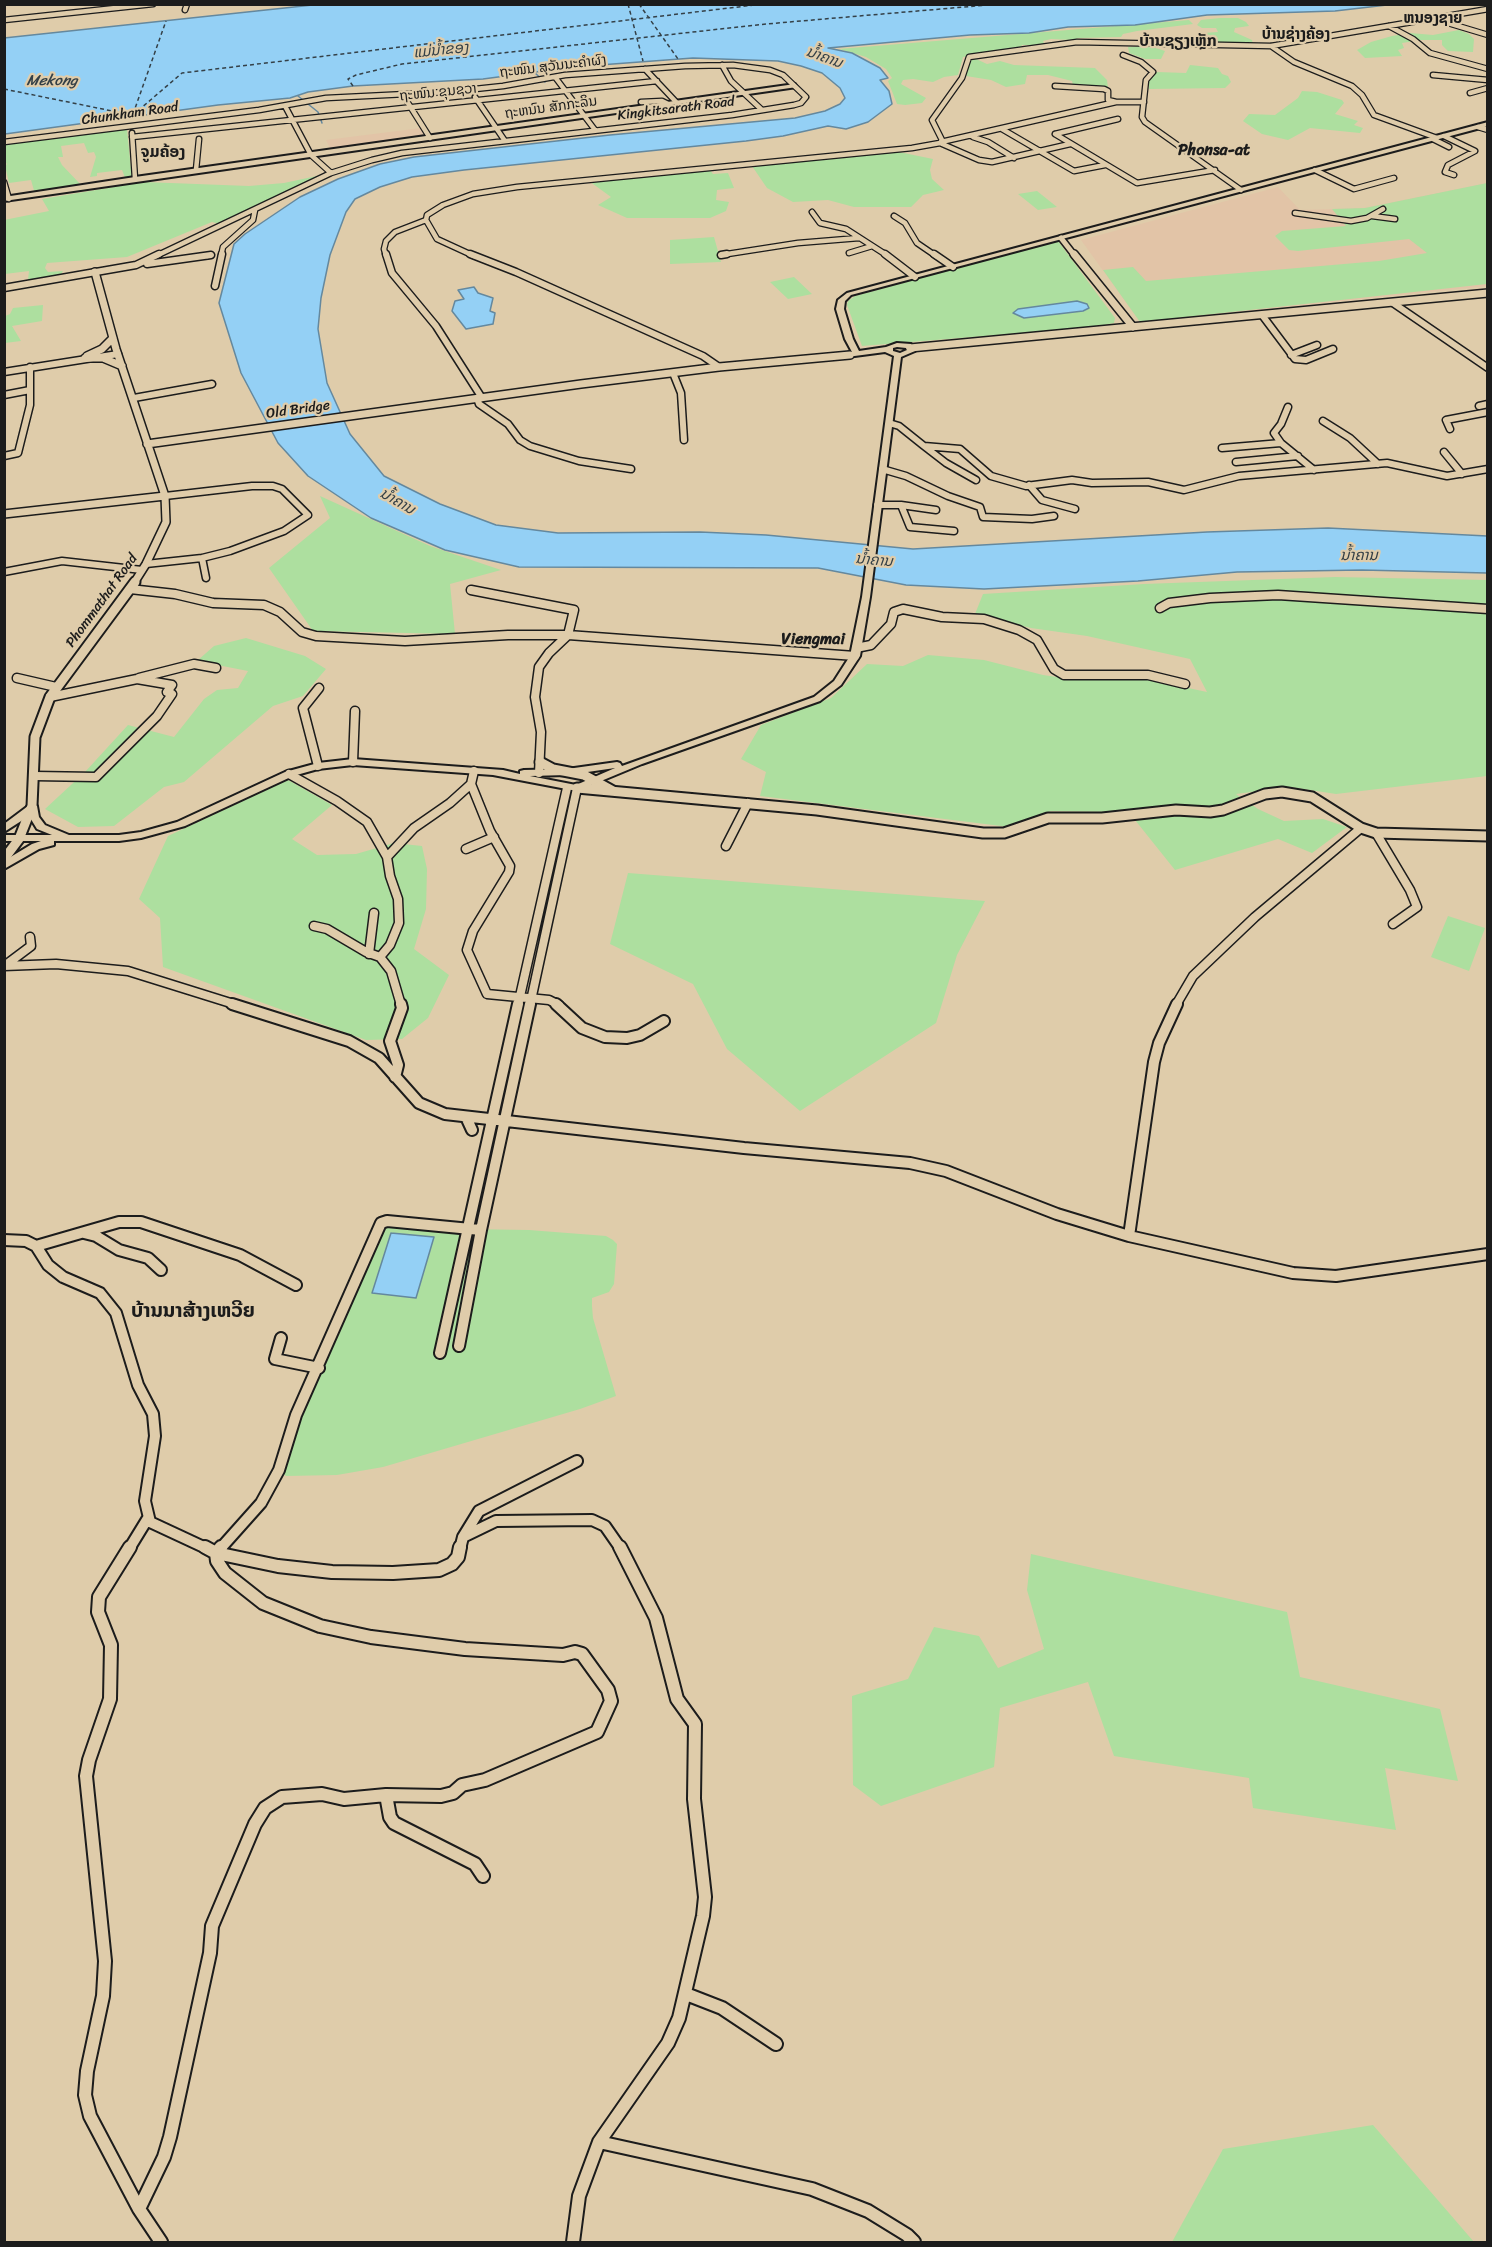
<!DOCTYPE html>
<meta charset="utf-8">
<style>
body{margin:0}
#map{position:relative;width:1492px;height:2247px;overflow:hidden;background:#dfccaa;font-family:Sriracha,sans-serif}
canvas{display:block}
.frame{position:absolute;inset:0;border:6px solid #1c1c1c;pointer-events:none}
</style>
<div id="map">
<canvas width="1492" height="2247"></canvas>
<div class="frame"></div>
</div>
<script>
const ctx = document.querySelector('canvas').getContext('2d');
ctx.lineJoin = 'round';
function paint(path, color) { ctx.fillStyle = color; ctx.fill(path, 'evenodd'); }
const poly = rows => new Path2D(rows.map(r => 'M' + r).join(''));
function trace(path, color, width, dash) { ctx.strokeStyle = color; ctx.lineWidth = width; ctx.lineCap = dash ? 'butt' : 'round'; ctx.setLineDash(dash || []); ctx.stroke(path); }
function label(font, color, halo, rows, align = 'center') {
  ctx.font = font + ' Sriracha,"Noto Sans Lao",sans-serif'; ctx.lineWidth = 4.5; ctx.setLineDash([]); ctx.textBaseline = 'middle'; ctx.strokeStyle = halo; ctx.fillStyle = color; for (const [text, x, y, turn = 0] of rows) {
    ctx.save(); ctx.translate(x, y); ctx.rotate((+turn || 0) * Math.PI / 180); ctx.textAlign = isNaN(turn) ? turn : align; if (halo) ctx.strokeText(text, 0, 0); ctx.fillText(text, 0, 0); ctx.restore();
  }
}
paint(poly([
 [421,128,426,137,331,150,326,140],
 [1487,183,1487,286,1140,322,1081,240,1278,187,1300,210,1364,208]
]), '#e2c4a7');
paint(poly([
 [1220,18,1238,18,1246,22,1249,26,1235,28,1234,32,1252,40,1253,45,1217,43,1203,33,1218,32,1216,28,1202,28,1197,25,1201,20],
 [1189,20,1193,24,1137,31,1123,34,1121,37,1079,38,1073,40,1051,39,1043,41,1045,45,1022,45,1020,48,963,57,958,75,944,77,933,82,913,79,903,80,901,84,926,98,922,103,905,105,897,104,888,81,892,78,886,69,866,57,839,49],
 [1459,30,1469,34,1474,39,1473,52,1448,51,1442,45,1442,40,1421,40,1402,43,1404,48,1398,50,1402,56,1365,58,1357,50,1371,42,1392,36,1410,33,1433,35],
 [1150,46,1165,51,1161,59,1145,59,1129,53,1128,47],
 [974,58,987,64,1000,61,1014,65,1095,68,1107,80,1108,88,1073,85,1072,81,1048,75,1027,75,1025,84,1006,87,991,80,966,76,970,59],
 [1190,65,1218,68,1222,74,1228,76,1231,82,1225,88,1149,89,1149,81,1157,72,1186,73],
 [1302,91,1317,92,1342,100,1344,103,1335,114,1358,121,1354,125,1363,128,1360,133,1310,128,1288,140,1262,134,1243,121,1249,114,1275,115,1298,98],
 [127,129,132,179,126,180,122,170,97,173,97,176,90,177,96,157,94,152,88,153,84,143,61,146,63,157,58,157,62,165,82,186,35,194,31,180,9,183,5,166,7,164,5,162,4,144],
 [899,152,933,159,930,170,932,179,944,190,923,195,911,207,854,207,828,200,793,202,767,188,752,166],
 [709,169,713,174,728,173,734,188,717,190,716,200,729,202,726,211,710,218,627,218,598,205,611,197,589,181],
 [326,174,220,224,212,222,127,257,47,263,45,268,48,272,63,271,60,276,28,280,29,271,5,274,4,220,49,211,42,199,144,182,249,186,284,183],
 [1487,183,1487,284,1140,322,1103,270,1133,267,1146,281,1379,261,1427,253,1409,239,1298,251,1289,250,1275,236,1282,231,1346,226,1332,209,1365,208],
 [1037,191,1057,207,1038,210,1018,194],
 [714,237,721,262,670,264,670,240],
 [1058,241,1115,318,1114,323,1095,327,862,346,847,305,848,301,855,296],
 [794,277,812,294,788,299,770,282],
 [43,305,42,321,12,326,21,341,5,343,5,316,10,314,13,308],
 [320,496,430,546,501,570,450,584,455,634,313,631,269,568,330,518],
 [1335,577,1487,580,1487,776,1336,794,1290,787,1236,794,1258,809,1284,821,1323,819,1347,827,1312,853,1278,839,1175,870,1135,820,1116,812,1051,811,1009,827,760,796,766,772,741,759,761,725,831,698,867,664,903,666,928,655,984,660,1043,675,1071,679,1146,679,1207,692,1190,659,1087,636,1031,628,975,614,983,594,1144,584],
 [246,638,305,656,326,669,303,696,273,706,184,782,164,787,114,826,78,827,45,809,85,772,128,725,174,737,204,699,217,690,238,688,248,671,197,661,214,646],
 [288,780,332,805,292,839,317,855,356,854,394,843,422,846,427,869,426,909,414,949,449,975,428,1018,402,1039,366,1040,163,967,160,918,139,899,168,836],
 [628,873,985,901,957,955,936,1023,800,1111,727,1049,693,984,610,944],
 [1448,916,1485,928,1469,971,1431,957],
 [381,1223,466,1229,529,1230,606,1236,613,1240,617,1244,614,1284,609,1292,592,1298,592,1306,593,1318,616,1396,580,1409,383,1467,337,1475,286,1476,279,1470,296,1415],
 [1031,1554,1287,1612,1300,1677,1440,1709,1458,1781,1385,1768,1396,1830,1253,1808,1249,1778,1114,1756,1088,1682,1000,1708,994,1767,881,1806,853,1785,852,1696,908,1679,934,1627,979,1636,998,1668,1044,1649,1027,1590],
 [1373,2125,1474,2242,1172,2242,1223,2149]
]), '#addf9f');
const water = poly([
 [322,4,1387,5,1335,11,1207,15,1135,25,1068,27,1029,33,970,35,828,48,852,53,880,68,888,78,880,80,889,91,892,104,868,122,846,129,828,126,783,136,746,141,464,170,412,177,380,187,355,199,346,212,330,255,321,298,318,329,327,383,350,434,384,476,440,504,496,525,558,533,700,532,766,535,913,549,1207,532,1328,528,1487,536,1487,573,1362,570,1237,572,1138,581,984,589,906,585,818,568,519,567,445,550,371,518,308,476,278,443,241,373,219,303,234,244,245,234,300,197,338,179,380,164,414,157,610,135,795,118,825,111,840,104,845,98,840,88,822,73,801,66,778,61,693,58,573,67,483,79,353,86,308,92,290,98,218,105,5,134,4,38,322,4],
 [474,287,478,293,493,298,490,311,495,313,493,324,466,329,452,311,455,301,464,299,458,290,474,287],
 [1077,301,1087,304,1089,308,1083,311,1024,318,1013,313,1018,309,1077,301],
 [391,1233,434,1237,416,1298,372,1293,391,1233]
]);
paint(water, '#94d0f5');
trace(water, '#64889e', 1.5);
trace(poly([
 [535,73,545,82],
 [298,96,318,112,322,123]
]), '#64889e', 1.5);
trace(poly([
 [628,4,643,61],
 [639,4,678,59],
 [353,86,348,79,356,75,402,64,766,24,999,4],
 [4,89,132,115],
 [133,114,166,21],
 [133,115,182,73,763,4]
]), '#344047', 1.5, [4, 3]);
const minorFar4 = poly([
 [185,10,187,4],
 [4,20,153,4],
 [1438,20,1488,35],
 [1389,26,1413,39,1430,53,1488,69],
 [1271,46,1294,62,1352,86,1362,95,1374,115,1437,138],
 [1123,55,1141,62,1153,72,1146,80,1142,117,1145,122,1241,190],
 [722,65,731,81,762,110],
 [645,69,677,103],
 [1433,75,1488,80],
 [555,77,595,130],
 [1055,86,1104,89,1108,91,1108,100,1116,102],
 [1470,93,1488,88],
 [475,97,505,141],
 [641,102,662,101,668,104],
 [408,103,430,138],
 [285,106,311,155,331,173],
 [1478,127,1488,130],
 [1002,129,1074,171,1105,165],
 [132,133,135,179],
 [1055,134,1137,183,1215,170],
 [1055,134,1118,119],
 [1444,136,1475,151,1448,165,1445,172,1454,175],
 [132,137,657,81],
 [973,137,988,142,1014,158],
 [1433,139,1449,147],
 [4,142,259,110,326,98,447,92,503,86,565,75,685,66,733,65,770,70,783,75,806,97,801,103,794,105,732,115,402,153,372,160,331,173,156,256],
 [941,142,1116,102,1144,102],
 [940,143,942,140,932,120,962,78,969,57,1077,42,1271,46,1488,9],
 [196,170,199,139],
 [1315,170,1354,189,1394,178],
 [4,182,9,199],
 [812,212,820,223,846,229,888,256],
 [1295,213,1351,221,1367,218,1383,209],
 [894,216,905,223,917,243,936,256],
 [1372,216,1395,219],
 [426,220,437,239,474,256],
 [849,253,872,246],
 [721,255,798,243,859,238],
 [207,256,211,255],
 [221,256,223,247,253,220,255,210],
 [386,256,384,249,386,241,395,232,426,220,427,215,443,205,473,194,517,187,912,148,940,143,979,160,992,162,1070,144]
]);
const minorFar3 = poly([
 [386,254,392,273,436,326,482,398],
 [470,254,516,272,703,356,719,367],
 [885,254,915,277],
 [934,254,953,267],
 [721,255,727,254],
 [147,264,211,255],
 [215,286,222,254],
 [4,288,136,265,159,254],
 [1393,303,1488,368],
 [1262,315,1295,359,1306,360,1333,349],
 [1291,355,1317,345],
 [4,372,118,354],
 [673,373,681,393,684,440],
 [4,395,30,390],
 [134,398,212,384],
 [477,398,479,404,508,424,520,440,530,446,579,461,631,469],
 [1479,406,1488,404],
 [1288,407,1281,424,1274,433,1281,443,1314,470],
 [1323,421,1350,438,1378,464],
 [889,423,899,426,924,446,960,449,991,476,1026,486,1072,480,1092,483,1148,482,1184,490,1239,476,1387,463,1447,476,1488,469],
 [1450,429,1446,420,1488,412],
 [924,446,946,463,976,480],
 [1222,448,1281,443],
 [1444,452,1462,474],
 [4,456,18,453,30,405,30,367],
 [1236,462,1298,456],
 [882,469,906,476,948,496,980,507,983,517,1032,519,1054,516],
 [1029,485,1042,500,1075,509],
 [877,505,901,505,936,510],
 [901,505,910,527,954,531],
 [202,558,206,578],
 [146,564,202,558,230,551,284,531,308,515,282,489,273,486,252,486,165,496],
 [4,572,62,561,142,570]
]);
const minorFar2 = poly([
 [130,589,175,594,213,603,264,605,280,612,302,632,316,636,405,641,508,635,568,635,855,656],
 [471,590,574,610,568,635,549,653,539,667,535,697,541,732,539,773],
 [1160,608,1169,603,1210,598,1278,595,1488,609],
 [856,648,871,645,891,624,894,612,903,609,942,617,984,619,1019,630,1037,640,1054,669,1064,675,1148,675,1185,684],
 [17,678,56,687],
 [139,678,194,664,216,668],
 [353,762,355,711],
 [318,766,303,708,319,688],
 [474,771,471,784,490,831,510,866,509,872,473,931,467,950,487,994,549,1000,559,1005],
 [289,774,337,801,367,822,387,857,390,876,398,899,399,923,390,945,380,957],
 [35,776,96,777,157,716,172,694,167,692,172,685,137,679,50,697],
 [1376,833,1410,890,1417,907,1393,924],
 [726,846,748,803],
 [466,849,494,837],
 [387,857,414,828,450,803,471,784],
 [314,926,327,929,366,952,380,957,391,971,401,1005],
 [369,954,374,913],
 [7,964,31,946,30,937],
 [4,966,56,964,128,971,237,1005],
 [518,1005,567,788],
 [530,1005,577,788],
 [1176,1005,1193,976,1255,917,1361,828]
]);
const minorFar1 = poly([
 [232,1004,349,1041,379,1058,419,1103,445,1114,744,1148,910,1163,946,1171,1057,1214,1129,1236,1293,1273,1336,1276,1488,1254],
 [556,1004,582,1028,605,1037,627,1038,640,1035,664,1021],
 [395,1077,398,1065,390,1041,402,1008,401,1004],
 [466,1117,472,1130],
 [84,1233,96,1236,119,1250,148,1258,161,1270],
 [1129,1236,1154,1062,1159,1043,1177,1004],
 [4,1240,26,1241,36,1246,48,1265,63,1277,100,1293,116,1313,138,1385,153,1414,155,1436,145,1501,150,1522,208,1549],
 [36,1246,119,1222,141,1222,240,1255,296,1285],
 [281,1338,275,1359,319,1368],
 [459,1346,481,1230,530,1004],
 [440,1353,518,1004],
 [463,1537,496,1521,592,1520,605,1526,621,1549],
 [129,1549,148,1518],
 [220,1549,261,1503,279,1470,296,1415,381,1223,387,1221,481,1230],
 [460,1549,463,1537,479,1511,577,1461]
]);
const minor = poly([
 [130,1547,99,1597,98,1612,111,1645,110,1699,89,1760,86,1776,105,1961,103,1996,87,2071,85,2095,90,2116,139,2209,161,2242],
 [205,1547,216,1553,278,1566,332,1572,393,1573,439,1570,452,1564,458,1557,460,1547],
 [221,1547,216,1553,217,1561,225,1573,263,1603,320,1626,371,1637,465,1649,563,1655,575,1652,582,1654,608,1690,611,1701,597,1732,485,1780,462,1785,453,1793,441,1796,386,1795],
 [686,1994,722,2008,776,2044],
 [599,2142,812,2189,868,2211,907,2235,914,2242],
 [139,2209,164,2157,170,2137,210,1953,212,1926,255,1824,265,1808,282,1797,322,1794,344,1799,386,1795,390,1817,394,1823,475,1864,483,1876],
 [573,2242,579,2196,599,2142,668,2043,679,2018,703,1916,705,1897,694,1799,695,1724,677,1699,656,1618,620,1547]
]);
const tertiaryFar2 = poly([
 [1061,238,1075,256]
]);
const tertiaryFar1 = poly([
 [1074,254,1133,327],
 [95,272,116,349,165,496,166,522,146,564,134,583],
 [910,348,1488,293],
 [87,356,102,349,113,338],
 [85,358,103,358,122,366],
 [147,444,581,384,719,367,850,355],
 [4,514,165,496]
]);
const tertiary = poly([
 [540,762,553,769,584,775,613,791],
 [577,788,817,810,983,833,1004,833,1048,818,1102,818,1176,810,1210,812,1223,810,1265,794,1282,792,1312,797,1361,828,1376,833,1488,836],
 [4,859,19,839,32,806,35,737,50,697,135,582]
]);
const secondary = poly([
 [795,84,797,87,4,201,4,197,135,177,795,84],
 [1488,122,1488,126,851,295,845,301,844,309,853,339,859,351,886,347,897,343,911,344,915,351,901,357,870,597,860,656,841,685,820,701,642,764,577,791,493,775,353,765,318,769,293,776,185,826,141,838,119,841,54,841,54,845,39,849,4,869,4,861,32,844,41,841,4,841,4,835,52,835,37,829,29,816,4,832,4,824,32,803,37,806,39,817,45,825,69,835,119,835,141,832,177,822,285,772,318,763,353,759,503,770,520,774,520,771,524,770,567,769,617,762,620,763,622,766,814,697,834,681,850,656,862,597,894,356,885,352,847,357,847,353,852,352,845,339,836,309,838,300,847,293,1488,122],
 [897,347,906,348,907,350,900,353,893,351,893,348,897,347],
 [615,768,576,785,530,776,567,775,615,768]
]);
trace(minorFar4, '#1c1c1c', 7);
trace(minorFar3, '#1c1c1c', 9);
trace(minorFar2, '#1c1c1c', 11);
trace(minorFar1, '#1c1c1c', 14);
trace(minor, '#1c1c1c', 16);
trace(tertiaryFar2, '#1c1c1c', 8);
trace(tertiaryFar1, '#1c1c1c', 10);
trace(tertiary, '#1c1c1c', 13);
trace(secondary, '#1c1c1c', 4);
trace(minorFar4, '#dfccaa', 4.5);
trace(minorFar3, '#dfccaa', 6);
trace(minorFar2, '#dfccaa', 8);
trace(minorFar1, '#dfccaa', 10);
trace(minor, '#dfccaa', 12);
trace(tertiaryFar2, '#dfccaa', 5);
trace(tertiaryFar1, '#dfccaa', 7);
trace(tertiary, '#dfccaa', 9);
paint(secondary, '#dfccaa');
label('14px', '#1c1c1c', '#dfccaa', [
 ["ຖະໜົນ ສຸວັນນະຄໍາຜົງ",553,67,-7],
 ["ຖະໜົນ ຂຸນຊວາ",438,93,-6],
 ["ຖະຫນົນ ສັກກະລິນ",551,108,-8],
 ["Kingkitsarath Road",676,109,-7],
 ["Chunkham Road",130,114,-8],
 ["Old Bridge",298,410,-8],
 ["Phommathat Road",102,601,-54]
]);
label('bold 15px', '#1c1c1c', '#dfccaa', [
 ["ຫນອງຊາຍ",1433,19],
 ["ບ້ານຊ່າງຄ້ອງ",1296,35]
]);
label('italic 15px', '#344047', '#dfccaa', [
 ["ແມ່ນ້ຳຂອງ",441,51,-6],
 ["ນ້ຳຄານ",824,58,20],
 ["Mekong",52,81],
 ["ນ້ຳຄານ",397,502,30],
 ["ນ້ຳຄານ",1359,556],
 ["ນ້ຳຄານ",874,561,5]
]);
label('bold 16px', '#1c1c1c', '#dfccaa', [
 ["ບ້ານຊຽງເຫຼັກ",1178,42],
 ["Phonsa-at",1214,151],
 ["ຈູມຄ້ອງ",163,153],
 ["Viengmai",813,640]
]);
label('bold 20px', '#1c1c1c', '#dfccaa', [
 ["ບ້ານນາສ້າງເຫວີຍ",193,1312]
]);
</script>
